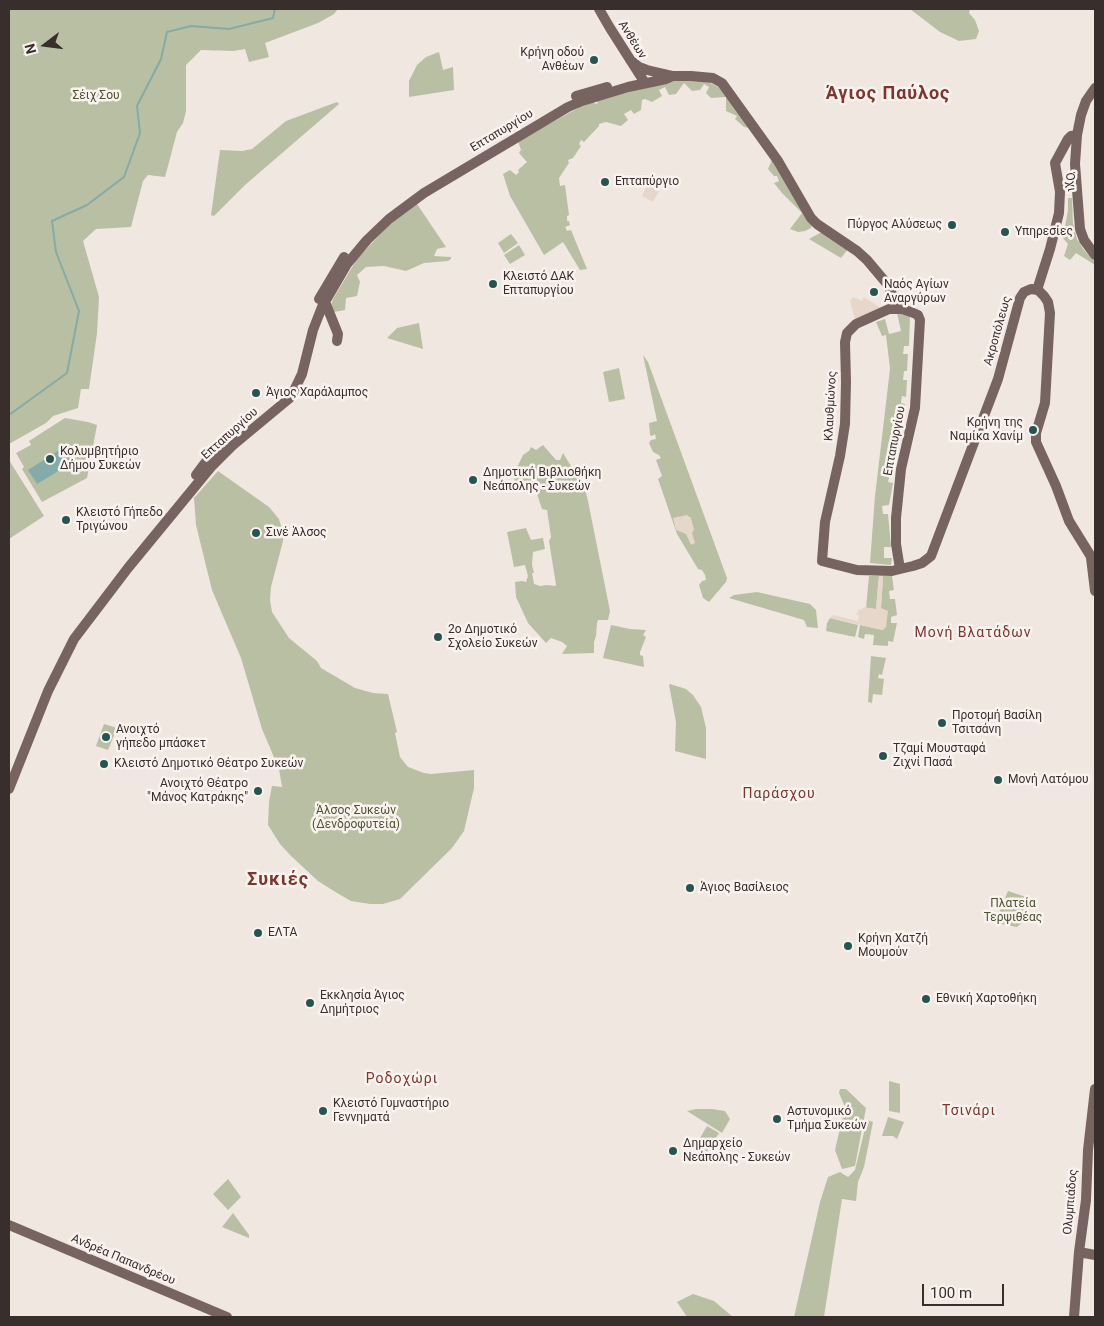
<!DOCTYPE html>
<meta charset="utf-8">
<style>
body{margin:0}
#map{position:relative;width:1104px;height:1326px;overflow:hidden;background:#f1e7e1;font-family:Roboto,sans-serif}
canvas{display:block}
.frame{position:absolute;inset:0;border:10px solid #382e2c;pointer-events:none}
.north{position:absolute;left:20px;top:20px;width:50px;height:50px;-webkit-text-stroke:4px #f9f2ee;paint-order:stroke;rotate:255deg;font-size:14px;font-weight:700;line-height:20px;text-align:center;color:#382e2c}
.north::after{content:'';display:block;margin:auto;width:18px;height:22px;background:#382e2c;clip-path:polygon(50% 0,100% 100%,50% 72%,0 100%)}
.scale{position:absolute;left:922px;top:1284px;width:82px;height:22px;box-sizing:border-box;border:2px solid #382e2c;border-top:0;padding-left:6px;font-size:15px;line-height:18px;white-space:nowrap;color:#382e2c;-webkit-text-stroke:4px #f9f2ee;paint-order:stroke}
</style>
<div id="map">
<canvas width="1104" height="1326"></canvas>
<div class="frame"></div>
<div class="north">N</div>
<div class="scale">100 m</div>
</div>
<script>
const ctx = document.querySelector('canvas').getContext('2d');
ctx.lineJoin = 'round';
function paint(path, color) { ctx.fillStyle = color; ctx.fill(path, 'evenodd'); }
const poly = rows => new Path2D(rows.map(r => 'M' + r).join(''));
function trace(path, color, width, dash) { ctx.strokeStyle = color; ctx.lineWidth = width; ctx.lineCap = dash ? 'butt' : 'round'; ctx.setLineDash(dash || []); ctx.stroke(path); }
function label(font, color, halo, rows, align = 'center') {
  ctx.font = font + ' Roboto,sans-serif'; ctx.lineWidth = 5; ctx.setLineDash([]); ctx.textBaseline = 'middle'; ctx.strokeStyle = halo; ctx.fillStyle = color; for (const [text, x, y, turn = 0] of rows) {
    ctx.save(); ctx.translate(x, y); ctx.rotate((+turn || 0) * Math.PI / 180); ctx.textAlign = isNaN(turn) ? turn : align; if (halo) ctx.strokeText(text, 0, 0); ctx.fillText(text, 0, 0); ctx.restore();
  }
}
paint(poly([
 [9,9,338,9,334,14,318,23,265,43,269,57,249,62,245,49,234,51,201,50,186,65,186,111,183,123,177,132,165,177,148,175,143,181,131,227,96,229,83,241,99,297,97,333,89,389,81,389,78,408,53,416,46,423,9,444],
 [910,9,970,9,969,13,975,20,979,31,976,39,959,41,940,32],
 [439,52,443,70,453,67,454,90,409,97,409,81,417,65,426,57],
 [664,80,702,80,713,84,720,88,750,128,744,127,735,119,737,116,726,111,726,97,711,98,706,93,709,87,704,84,700,90,692,91,684,83,676,94,669,95,665,87,659,90,662,96,652,102,645,99,642,100,641,110,634,114,631,110,624,114,628,120,621,126,606,122,599,124,599,126,584,142,581,140,579,144,581,146,573,158,568,160,569,163,559,178,560,186,565,185,569,215,567,216,567,221,569,221,570,225,565,227,567,231,571,230,587,269,580,270,563,242,544,255,510,196,503,174,510,170,516,175,519,172,518,170,527,162,519,153,521,150,518,141,580,107,594,102,595,104,598,103,597,101],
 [337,102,339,104,245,185,214,216,211,215,220,150,242,151,252,149,286,121],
 [772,160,812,225,811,228,805,231,798,232,790,229,802,213,782,193,774,183,779,181,777,176,774,176,768,169],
 [1068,198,1072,198,1073,223,1077,239,1084,250,1095,262,1095,265,1076,253,1070,260,1064,256,1068,244,1063,238,1068,210],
 [417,204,446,247,437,249,434,256,451,257,451,259,448,261,424,263,406,271,384,266,366,267,357,275,360,282,357,296,346,298,345,310,334,312,331,305,333,299,357,259,389,225],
 [822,232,848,249,841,258,809,239],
 [511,234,518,243,504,253,498,243],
 [519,245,525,255,510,264,504,255],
 [897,313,910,316,909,346,904,346,903,354,908,354,907,371,904,371,903,380,907,380,906,397,902,396,901,403,905,404,902,418,898,417,896,426,900,427,897,442,892,441,891,448,896,450,894,474,890,474,888,482,893,483,889,505,882,506,883,514,888,514,891,547,884,547,884,558,892,558,891,565,870,563,875,496,890,369,886,335,882,336,876,322,885,319,889,334,901,331],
 [419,323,423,349,387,338,397,328],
 [643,355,648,362,727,578,726,582,709,602,703,598,699,585,702,581,706,580,705,575,702,570,698,569,677,534,658,479,662,476,656,460,661,458,659,455,653,452,649,443,651,440,656,439,655,434,652,436,650,435,649,423,657,421],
 [619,368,625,399,609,402,603,372],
 [65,418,88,422,97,425,87,478,42,502,22,469,24,467,16,453,31,445,29,441],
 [543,445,556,460,560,460,563,453,585,489,588,501,610,611,608,620,598,620,597,623,596,636,594,642,594,653,562,654,567,646,562,642,551,638,546,643,528,623,516,597,515,582,522,581,526,582,528,576,525,565,514,567,507,532,526,528,531,540,543,538,545,549,533,552,532,565,534,573,532,573,534,584,540,586,547,585,555,586,556,585,549,541,551,537,547,510,542,509,537,494,528,489,518,486,515,483,514,474,523,455,529,451,531,447,536,450],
 [9,460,44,516,9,539],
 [218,471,269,507,279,519,283,533,283,541,271,587,270,600,272,612,289,638,317,661,321,668,355,688,373,693,388,694,397,732,395,733,400,757,408,767,424,773,431,774,474,770,474,788,464,831,452,848,400,899,383,904,370,904,351,901,337,893,318,881,290,855,280,844,268,825,269,802,272,786,282,787,279,769,262,729,241,658,212,590,196,525,194,498],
 [869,576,879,576,876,609,866,608],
 [883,576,892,576,894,590,889,591,890,599,895,599,897,615,891,617,891,623,897,623,893,642,888,641,888,646,873,645,874,635,865,634,864,639,858,637,860,625,883,630,881,608],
 [757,592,810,604,816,610,818,628,807,627,804,620,729,598,734,595],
 [830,618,858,625,855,637,826,631,827,623],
 [611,625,630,629,646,630,643,635,646,637,640,652,640,655,643,656,644,667,603,658],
 [871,656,886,658,882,675,879,674,878,678,884,679,882,695,873,694,872,703,868,702],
 [670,684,686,689,693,695,701,707,706,728,706,759,675,751,676,722,669,685],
 [104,724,117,728,108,750,96,746],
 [1008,891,1029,898,1023,922,1017,927,995,923],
 [889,1081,900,1084,900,1113,889,1111],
 [840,1089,846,1089,866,1108,855,1166,842,1169,835,1150,845,1107,839,1093],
 [696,1109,712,1109,725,1111,730,1119,722,1133,687,1111],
 [888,1117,904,1122,897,1139,893,1136,882,1136],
 [867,1120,873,1122,864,1167,858,1182,856,1201,842,1199,824,1317,794,1317,820,1202,828,1177,840,1172,848,1177,855,1170],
 [707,1126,719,1133,707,1152,696,1145],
 [228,1179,241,1197,228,1210,213,1194],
 [233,1213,249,1235,249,1238,222,1227],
 [693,1294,714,1301,733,1317,687,1317,677,1302]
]), '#b9bfa3');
paint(poly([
 [647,185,659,191,653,202,642,196],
 [853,297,862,301,864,297,884,310,856,324,850,301],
 [687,515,691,518,694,529,692,533,695,543,691,545,686,534,676,530,673,518],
 [879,576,883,576,881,608,888,611,886,627,883,630,830,618,833,615,858,621,859,615,856,615,859,609,861,610,864,607,876,609]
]), '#e7d6ca');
paint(poly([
 [64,447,73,462,37,484,28,470]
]), '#84aba7');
trace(poly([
 [9,415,67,373,79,311,56,252,52,221,87,205,124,177,140,133,137,106,161,59,167,32,191,26,229,29,273,18,275,9]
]), '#84aba7', 2);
trace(poly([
 [599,9,610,28,645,83],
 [630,60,639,67,647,70,673,76,691,76,713,78,722,83,778,161,811,218,817,224,857,251,867,260,888,285,898,308],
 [1095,88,1086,101,1081,115,1077,135,1075,164,1080,229,1084,240,1095,255],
 [576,96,607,87],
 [1037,290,1050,249,1059,213,1060,192,1055,163,1068,139,1071,136,1077,135],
 [319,299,344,257],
 [325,302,338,334,337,341],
 [196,475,208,459,221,447],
 [1091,558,1095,591],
 [900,569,896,544,896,518,901,469,915,408,920,320,918,315,911,312,902,309,889,309,856,324,847,333,845,342,846,382,845,424,840,456,825,522,822,561,857,570,892,571,900,569,913,566,922,563,931,556,998,379,1020,298,1024,292,1031,289,1038,290,1044,296,1048,302,1050,313,1045,403,1036,433,1036,442,1056,486,1069,521,1095,563],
 [9,789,48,691,74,639,128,568,211,467,232,446,291,397,302,374,313,330,322,307,347,264,367,240,389,219,424,193,568,107,582,101,628,87,666,79,673,76],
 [9,1225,227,1317],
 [1079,1252,1095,1255],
 [1074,1317,1079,1252,1086,1200,1088,1150,1095,1089]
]), '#77635f', 10);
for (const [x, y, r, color] of [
 [594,60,5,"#265551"],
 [605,182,5,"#265551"],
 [952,225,5,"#265551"],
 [1005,232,5,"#265551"],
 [493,284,5,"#265551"],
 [874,292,5,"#265551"],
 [256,393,5,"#265551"],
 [1033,430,5,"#265551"],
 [50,459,5,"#265551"],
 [473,480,5,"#265551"],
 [66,520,5,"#265551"],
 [256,533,5,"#265551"],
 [438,637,5,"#265551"],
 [942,723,5,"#265551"],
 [106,737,5,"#265551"],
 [883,756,5,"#265551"],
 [104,764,5,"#265551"],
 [998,780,5,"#265551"],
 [258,791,5,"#265551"],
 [690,888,5,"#265551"],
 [258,933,5,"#265551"],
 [848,946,5,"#265551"],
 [926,999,5,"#265551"],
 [310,1003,5,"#265551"],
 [323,1111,5,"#265551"],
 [777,1119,5,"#265551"],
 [673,1151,5,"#265551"]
]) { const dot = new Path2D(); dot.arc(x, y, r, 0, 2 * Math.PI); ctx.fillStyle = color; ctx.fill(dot); trace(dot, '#f9f2ee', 2); }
label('12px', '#382e2c', '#f9f2ee', [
 ["Ανθέων",632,40,58],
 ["Επταπυργίου",502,131,-31],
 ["Όχι",1070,182,82],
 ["Ακροπόλεως",998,331,-74],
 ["Κλαυθμώνος",831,406,-87],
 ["Επταπυργίου",230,434,-42],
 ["Επταπυργίου",895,441,-79],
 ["Ολυμπιάδος",1071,1202,-85],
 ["Ανδρέα Παπανδρέου",123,1260,23]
]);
label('12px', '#382e2c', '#f9f2ee', [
 ["Κρήνη οδού",584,53,"right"],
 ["Ανθέων",584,67,"right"],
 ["Επταπύργιο",615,182],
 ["Πύργος Αλύσεως",942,225,"right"],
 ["Υπηρεσίες",1015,232],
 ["Κλειστό ΔΑΚ",503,277],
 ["Επταπυργίου",503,291],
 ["Ναός Αγίων",884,285],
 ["Αναργύρων",884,299],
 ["Άγιος Χαράλαμπος",266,393],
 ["Κρήνη της",1023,423,"right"],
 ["Ναμίκα Χανίμ",1023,437,"right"],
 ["Κολυμβητήριο",60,452],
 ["Δήμου Συκεών",60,466],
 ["Δημοτική Βιβλιοθήκη",483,473],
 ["Νεάπολης - Συκεών",483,487],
 ["Κλειστό Γήπεδο",76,513],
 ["Τριγώνου",76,527],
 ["Σινέ Άλσος",266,533],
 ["2ο Δημοτικό",448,630],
 ["Σχολείο Συκεών",448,644],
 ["Προτομή Βασίλη",952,716],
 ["Τσιτσάνη",952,730],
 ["Ανοιχτό",116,730],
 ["γήπεδο μπάσκετ",116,744],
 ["Τζαμί Μουσταφά",893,749],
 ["Ζιχνί Πασά",893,763],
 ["Κλειστό Δημοτικό Θέατρο Συκεών",114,764],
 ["Μονή Λατόμου",1008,780],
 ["Ανοιχτό Θέατρο",248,784,"right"],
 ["\"Μάνος Κατράκης\"",248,798,"right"],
 ["Άγιος Βασίλειος",700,888],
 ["ΕΛΤΑ",268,933],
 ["Κρήνη Χατζή",858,939],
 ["Μουμούν",858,953],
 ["Εκκλησία Άγιος",320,996],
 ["Δημήτριος",320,1010],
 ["Εθνική Χαρτοθήκη",936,999],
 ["Κλειστό Γυμναστήριο",333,1104],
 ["Γεννηματά",333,1118],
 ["Αστυνομικό",787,1112],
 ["Τμήμα Συκεών",787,1126],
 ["Δημαρχείο",683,1144],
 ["Νεάπολης - Συκεών",683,1158]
], 'left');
label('12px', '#4c5332', '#f9f2ee', [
 ["Σέιχ Σου",96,96],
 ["Άλσος Συκεών",356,811],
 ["(Δενδροφυτεία)",356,825],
 ["Πλατεία",1013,904],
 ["Τερψιθέας",1013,918]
]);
ctx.letterSpacing = '1px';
label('14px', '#7d352e', '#f9f2ee', [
 ["Μονή Βλατάδων",973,633],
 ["Παράσχου",779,794],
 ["Ροδοχώρι",402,1079],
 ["Τσινάρι",969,1111]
]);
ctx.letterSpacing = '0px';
ctx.letterSpacing = '1px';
label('bold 18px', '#7d352e', '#f9f2ee', [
 ["Άγιος Παύλος",888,94],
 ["Συκιές",278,880]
]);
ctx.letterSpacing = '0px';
</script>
